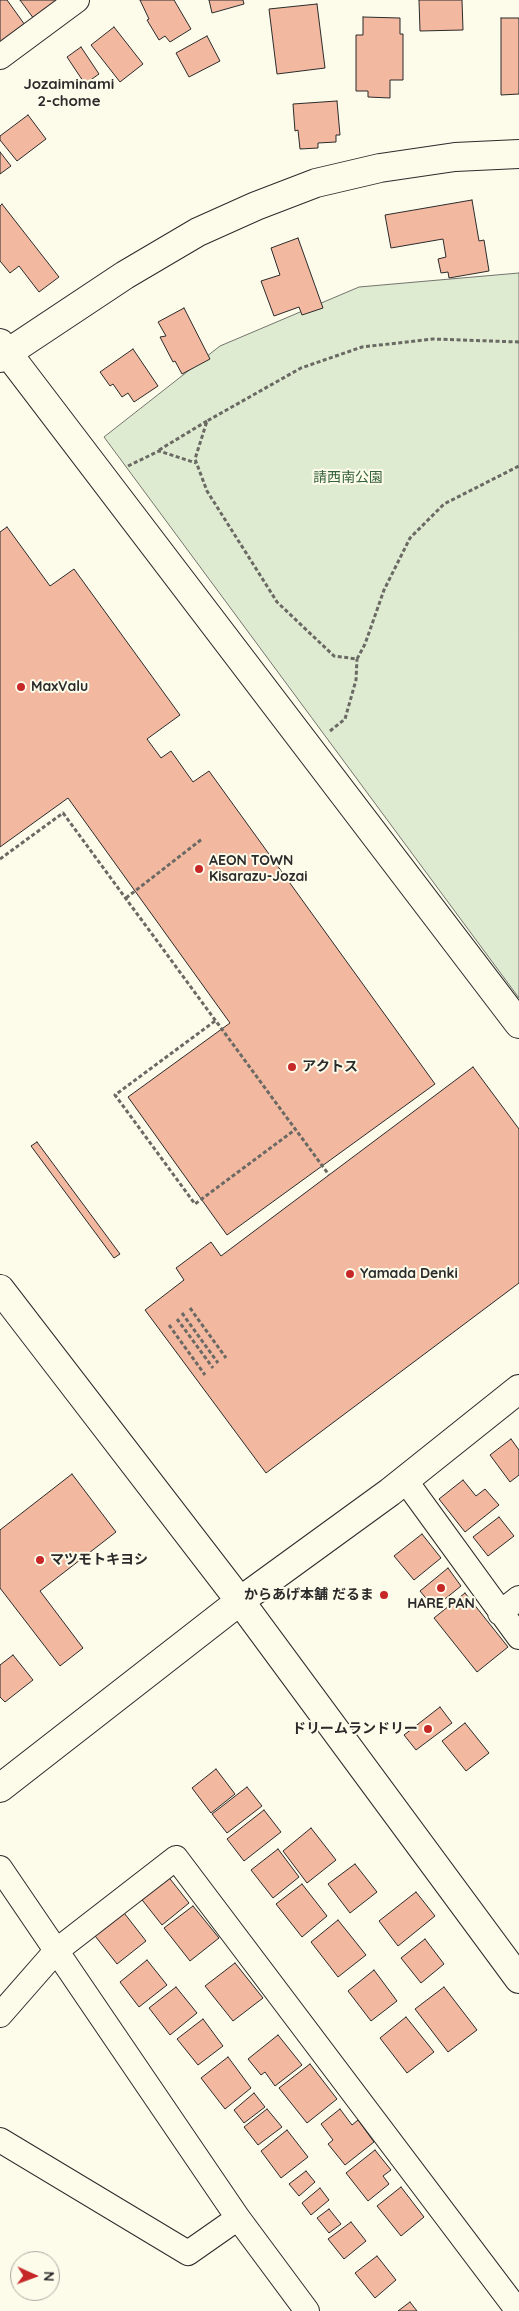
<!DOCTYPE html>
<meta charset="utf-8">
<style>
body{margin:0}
#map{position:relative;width:519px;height:2311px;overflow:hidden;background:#fdfbea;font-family:Quicksand,sans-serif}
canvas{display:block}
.north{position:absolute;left:10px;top:2251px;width:50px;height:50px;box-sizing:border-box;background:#fdfbea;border:1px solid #a9a89e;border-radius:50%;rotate:92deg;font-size:14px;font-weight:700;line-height:20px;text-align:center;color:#2b2b2b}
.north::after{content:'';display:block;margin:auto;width:18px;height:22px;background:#c62828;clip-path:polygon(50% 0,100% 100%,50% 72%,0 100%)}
</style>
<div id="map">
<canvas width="519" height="2311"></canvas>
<div class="north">N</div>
</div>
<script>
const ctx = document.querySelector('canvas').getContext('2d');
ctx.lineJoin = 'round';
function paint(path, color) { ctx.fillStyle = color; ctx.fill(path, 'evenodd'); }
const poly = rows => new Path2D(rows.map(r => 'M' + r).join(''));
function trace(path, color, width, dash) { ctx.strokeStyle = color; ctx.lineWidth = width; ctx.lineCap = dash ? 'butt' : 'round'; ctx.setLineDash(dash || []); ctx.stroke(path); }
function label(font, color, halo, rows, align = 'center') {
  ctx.font = font + ' Quicksand,"Noto Sans JP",sans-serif'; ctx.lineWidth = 4; ctx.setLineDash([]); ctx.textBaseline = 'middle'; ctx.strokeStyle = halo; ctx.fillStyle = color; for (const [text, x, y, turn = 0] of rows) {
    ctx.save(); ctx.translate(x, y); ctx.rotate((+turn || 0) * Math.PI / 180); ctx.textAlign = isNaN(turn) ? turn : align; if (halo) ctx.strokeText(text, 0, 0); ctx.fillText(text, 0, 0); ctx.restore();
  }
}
const green = poly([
 [519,273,519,998,104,437,220,346,359,287,519,273]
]);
paint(green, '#deebd1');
trace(green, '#74746e', 1);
const building = poly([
 [0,0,7,0,25,25,0,43,0,0],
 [20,0,60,0,34,19,20,0],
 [140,0,174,0,191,29,170,42,165,36,159,40,147,20,149,19,140,0],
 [209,0,243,0,244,4,212,13,209,0],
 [419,0,462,0,463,30,420,31,419,0],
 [317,4,325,68,277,74,269,9,317,4],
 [363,17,400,18,400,34,403,34,403,80,390,80,390,98,368,97,368,91,356,91,356,35,363,35,363,17],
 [501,18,519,18,519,94,501,95,501,18],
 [114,27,143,64,120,82,91,45,114,27],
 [207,36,220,61,189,77,176,53,207,36],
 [81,47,99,74,85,84,67,57,81,47],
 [337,101,340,135,336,135,336,142,318,143,318,148,300,149,298,130,295,131,293,104,337,101],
 [28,115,46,139,17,161,0,140,0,136,28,115],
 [0,152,11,166,0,174,0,152],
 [472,200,479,241,484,240,489,271,449,278,448,272,441,273,438,259,446,257,443,239,391,248,385,215,472,200],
 [2,204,59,277,39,292,19,266,10,273,0,261,0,206,2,204],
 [298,238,323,308,302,315,299,307,274,316,261,281,280,275,271,248,298,238],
 [184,308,210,359,182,374,175,361,173,362,160,337,166,336,158,322,184,308],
 [133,349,158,386,134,402,128,393,122,397,113,384,110,386,100,372,133,349],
 [7,527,50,586,74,569,180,715,147,739,161,758,171,751,193,782,209,771,435,1084,227,1235,128,1097,230,1023,68,798,0,847,0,532,7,527],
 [473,1067,519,1129,519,1283,266,1473,145,1310,184,1280,176,1268,211,1242,221,1256,473,1067],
 [37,1142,120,1254,114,1258,31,1146,37,1142],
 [511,1439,519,1450,519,1475,510,1482,490,1455,511,1439],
 [72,1474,116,1532,40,1591,83,1648,60,1666,0,1588,0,1530,72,1474],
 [463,1480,476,1496,485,1489,499,1505,465,1532,439,1499,463,1480],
 [499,1517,514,1536,488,1556,473,1537,499,1517],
 [422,1534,441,1558,414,1580,394,1556,422,1534],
 [448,1568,461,1586,434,1608,420,1591,448,1568],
 [465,1593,508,1647,477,1672,434,1618,465,1593],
 [13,1655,33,1680,5,1702,0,1697,0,1665,13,1655],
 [440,1707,452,1723,416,1750,404,1735,440,1707],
 [465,1723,489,1753,466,1771,442,1741,465,1723],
 [216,1769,235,1794,211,1813,192,1788,216,1769],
 [247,1787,262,1806,227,1833,212,1814,247,1787],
 [264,1810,281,1832,244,1861,227,1839,264,1810],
 [311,1828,336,1860,307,1883,283,1851,311,1828],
 [278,1849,299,1877,273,1898,251,1870,278,1849],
 [355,1864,377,1892,350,1913,328,1884,355,1864],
 [167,1875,189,1903,162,1925,139,1896,167,1875],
 [302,1884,327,1916,302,1937,276,1904,302,1884],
 [416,1892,435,1916,398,1946,379,1921,416,1892],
 [193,1906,219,1938,190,1961,164,1928,193,1906],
 [121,1909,146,1941,117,1964,92,1932,121,1909],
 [338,1920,366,1955,338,1977,311,1942,338,1920],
 [425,1939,444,1964,421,1983,401,1958,425,1939],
 [147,1960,167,1985,139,2007,120,1982,147,1960],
 [235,1963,263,1998,233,2021,205,1986,235,1963],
 [374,1970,397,2001,371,2021,348,1991,374,1970],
 [176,1987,197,2013,170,2035,149,2008,176,1987],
 [444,1987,477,2030,448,2052,415,2009,444,1987],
 [406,2017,434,2052,407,2073,380,2038,406,2017],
 [203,2019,223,2046,198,2065,177,2039,203,2019],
 [278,2035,302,2065,275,2086,265,2072,261,2075,248,2059,278,2035],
 [228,2057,251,2088,225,2109,201,2078,228,2057],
 [310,2064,337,2099,307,2123,279,2088,310,2064],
 [254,2093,265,2107,244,2123,234,2110,254,2093],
 [267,2109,282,2127,258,2145,244,2127,267,2109],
 [340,2109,352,2125,358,2120,374,2142,345,2165,328,2144,333,2140,321,2124,340,2109],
 [287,2130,308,2157,281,2178,261,2151,287,2130],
 [375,2150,391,2170,383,2176,389,2184,368,2201,346,2173,375,2150],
 [306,2171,315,2182,299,2196,289,2184,306,2171],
 [401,2187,424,2217,401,2236,377,2206,401,2187],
 [320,2188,329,2200,311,2215,302,2203,320,2188],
 [329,2209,341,2224,329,2233,317,2218,329,2209],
 [351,2222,366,2241,344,2259,328,2239,351,2222],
 [377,2256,396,2280,375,2298,355,2273,377,2256],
 [410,2302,417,2311,398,2311,410,2302]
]);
paint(building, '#f2b8a0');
trace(building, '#2b2b2b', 1);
const street = poly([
 [0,57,77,0],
 [405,1480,519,1637],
 [500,1613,519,1598],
 [0,1868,238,2218,307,2311],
 [0,2015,56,1951,176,1858,518,2311],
 [0,2140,188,2253,238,2218]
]);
const secondary = poly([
 [0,343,519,1024],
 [0,358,125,275,198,232,256,206,316,183,380,168,455,157,519,154],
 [0,1289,240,1601,519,1979],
 [0,1788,240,1601,390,1492,519,1389]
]);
trace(street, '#2b2b2b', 26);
trace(secondary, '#2b2b2b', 30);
trace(poly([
 [519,342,433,339,362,347,301,368,207,421,195,459,207,491,277,602,334,656,357,659,365,644,384,590,410,538,444,504,519,466],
 [159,450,207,421],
 [128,466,159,451,196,463],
 [330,731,345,719,356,680,357,659],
 [0,859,63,813,329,1175],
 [126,898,202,839],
 [215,1021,115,1095,195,1204,296,1129],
 [190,1308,226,1358],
 [182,1313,218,1363],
 [177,1319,213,1368],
 [169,1325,205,1375]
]), '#6a6964', 3, [4, 2.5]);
trace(street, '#fdfbea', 24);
trace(secondary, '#fdfbea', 28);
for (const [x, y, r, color] of [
 [21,687,5,"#c62828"],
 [199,869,5,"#c62828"],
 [292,1067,5,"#c62828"],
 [350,1274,5,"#c62828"],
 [40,1560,5,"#c62828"],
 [441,1588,5,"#c62828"],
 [384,1595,5,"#c62828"],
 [428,1729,5,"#c62828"]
]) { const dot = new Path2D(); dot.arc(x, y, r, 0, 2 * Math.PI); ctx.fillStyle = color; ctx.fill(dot); trace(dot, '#fdfbea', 2); }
label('14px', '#34623c', '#fdfbea', [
 ["請西南公園",348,478]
]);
label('bold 14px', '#2b2b2b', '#fdfbea', [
 ["MaxValu",31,687],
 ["AEON TOWN",209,861],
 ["Kisarazu-Jozai",209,877],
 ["アクトス",302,1067],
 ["Yamada Denki",360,1274],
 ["マツモトキヨシ",50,1560],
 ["からあげ本舗 だるま",374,1595,"right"],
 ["HARE PAN",441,1604,"center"],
 ["ドリームランドリー",418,1729,"right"]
], 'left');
label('bold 15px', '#2b2b2b', '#fdfbea', [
 ["Jozaiminami",69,84],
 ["2-chome",69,101]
]);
</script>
